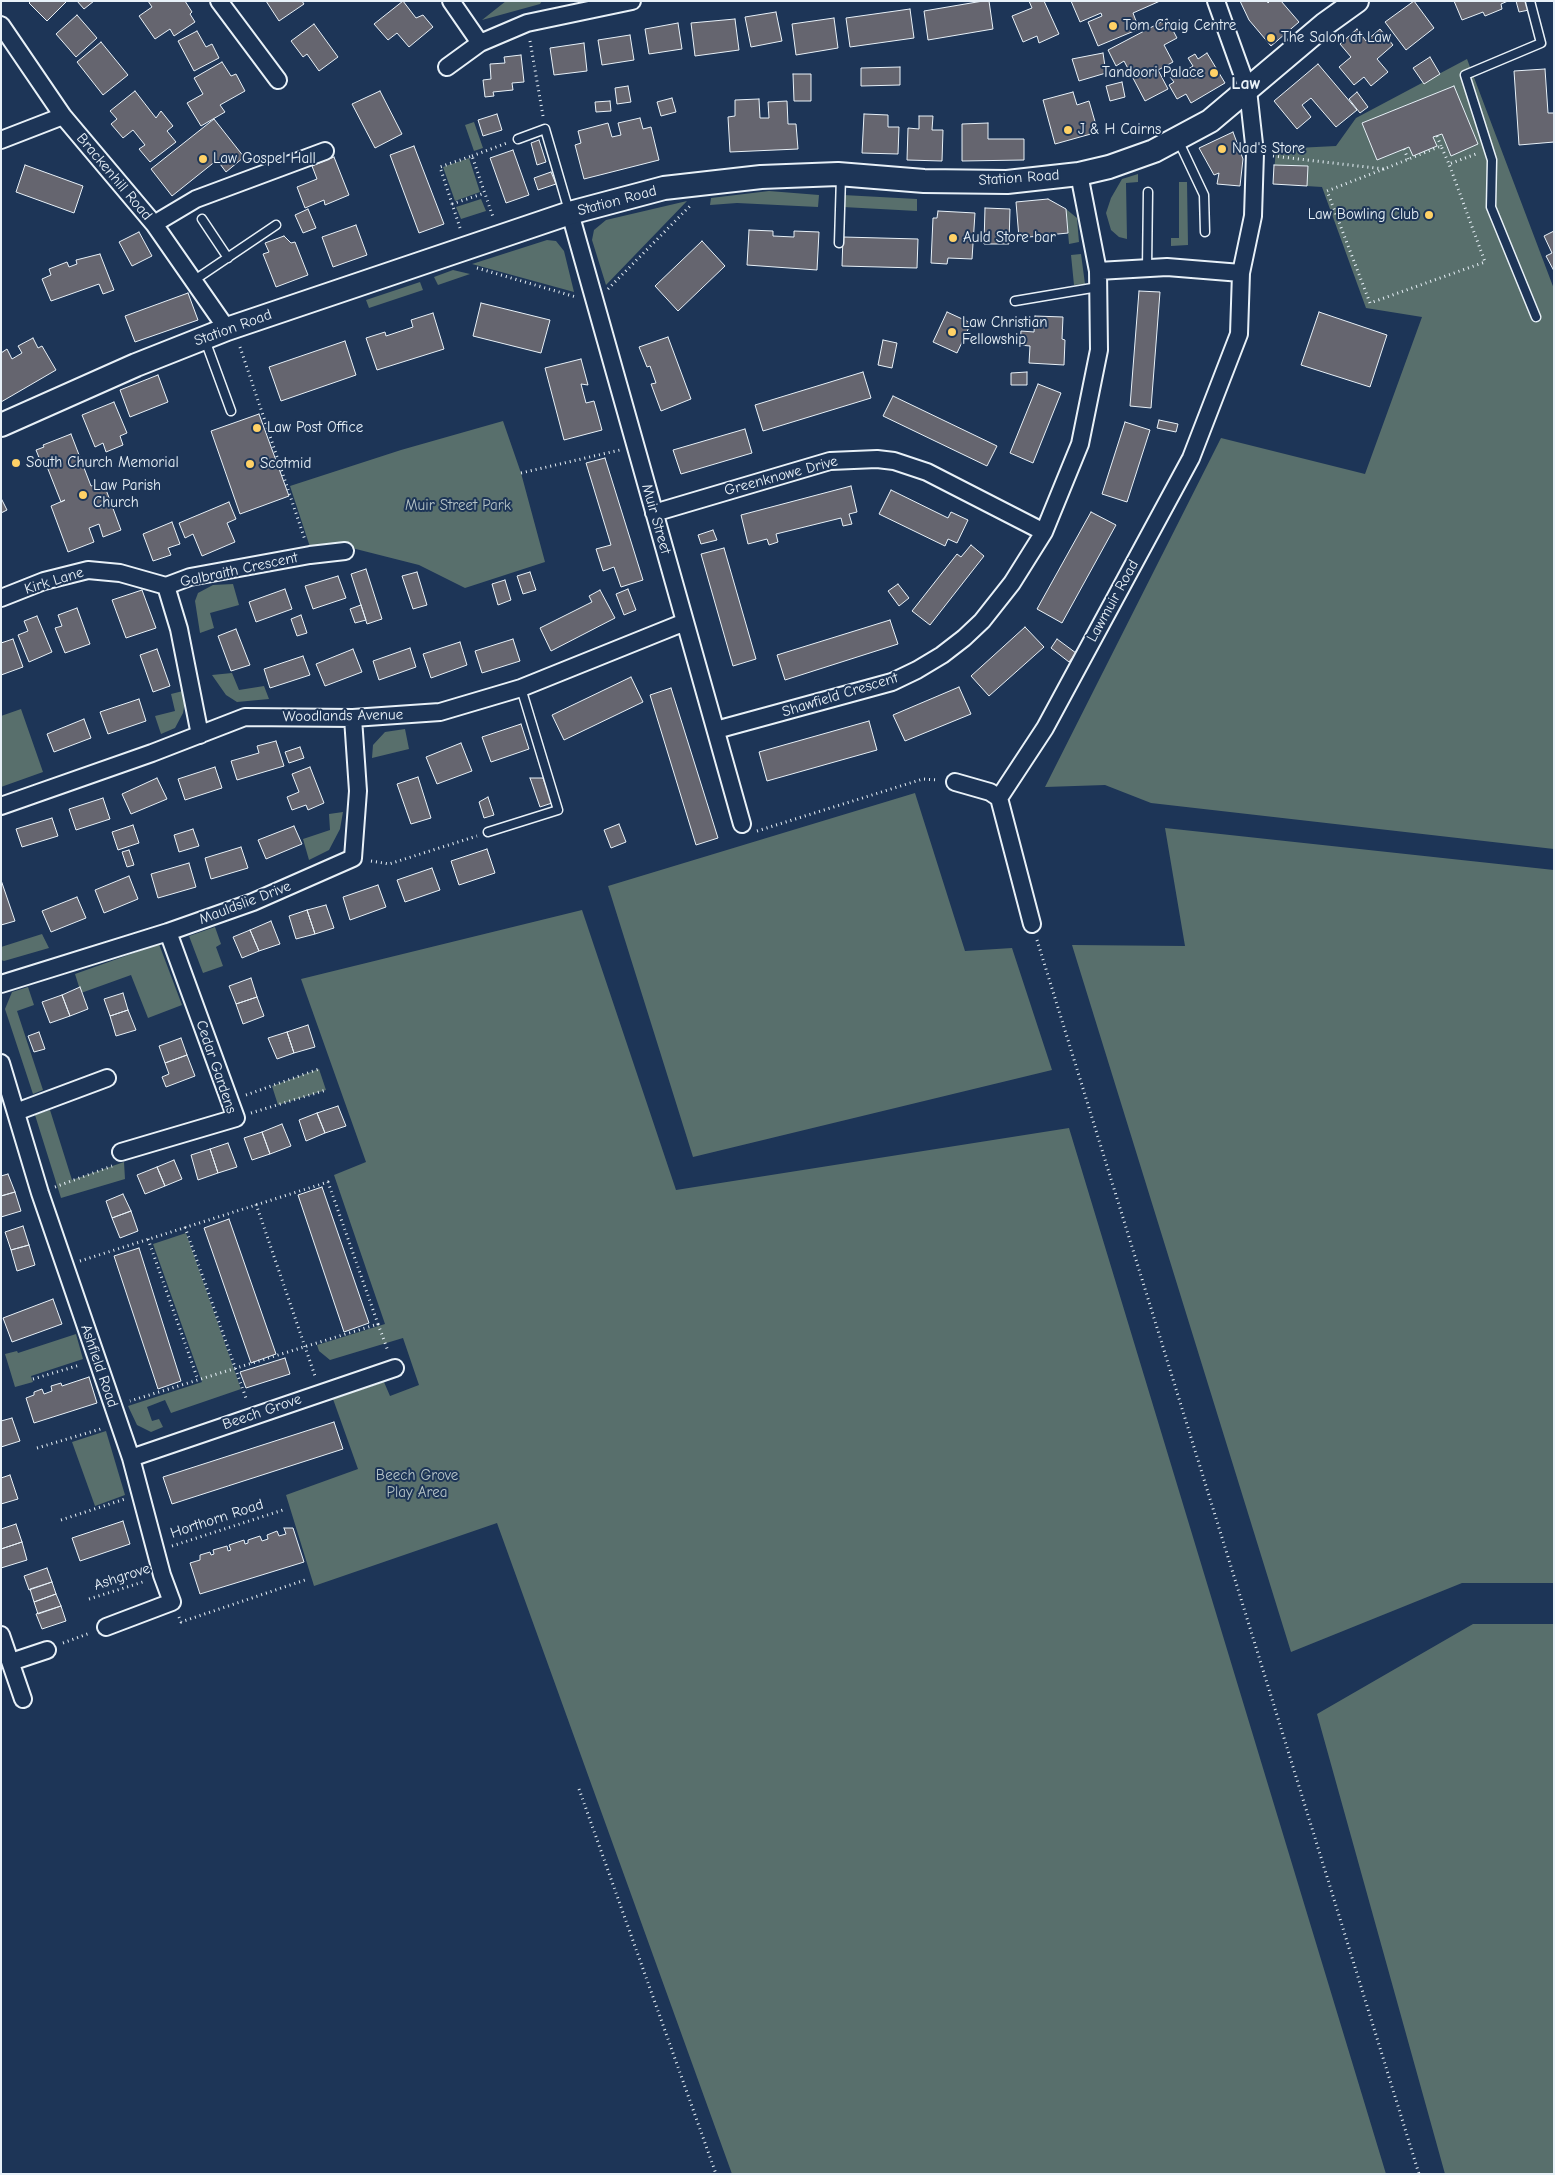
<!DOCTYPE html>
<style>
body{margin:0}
#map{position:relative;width:1555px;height:2175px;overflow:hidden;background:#1d3557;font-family:"Comic Neue",sans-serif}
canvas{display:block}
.frame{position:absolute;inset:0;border:2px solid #e8f1f8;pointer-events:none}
</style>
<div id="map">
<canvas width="1555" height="2175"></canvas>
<div class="frame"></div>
</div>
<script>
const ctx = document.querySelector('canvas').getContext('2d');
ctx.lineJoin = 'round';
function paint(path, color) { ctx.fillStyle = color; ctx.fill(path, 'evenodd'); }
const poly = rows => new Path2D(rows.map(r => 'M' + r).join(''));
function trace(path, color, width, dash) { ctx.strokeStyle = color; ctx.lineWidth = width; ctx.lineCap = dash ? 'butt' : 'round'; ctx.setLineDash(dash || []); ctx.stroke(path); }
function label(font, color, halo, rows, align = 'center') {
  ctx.font = font + ' "Comic Neue",sans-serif'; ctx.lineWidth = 4; ctx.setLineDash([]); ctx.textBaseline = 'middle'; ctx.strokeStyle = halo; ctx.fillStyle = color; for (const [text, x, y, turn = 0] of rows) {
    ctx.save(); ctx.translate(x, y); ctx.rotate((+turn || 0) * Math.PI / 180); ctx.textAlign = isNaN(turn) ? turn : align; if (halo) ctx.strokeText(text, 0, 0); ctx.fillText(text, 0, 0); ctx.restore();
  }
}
paint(poly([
 [506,1,542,1,540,4,482,20],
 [1467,59,1554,289,1554,849,1151,803,1105,785,1045,787,1221,438,1365,474,1422,317,1366,308,1322,187,1273,184,1276,149,1336,146,1356,118],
 [474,122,483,148,474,151,465,125],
 [469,158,480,192,455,201,443,167],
 [1138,174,1138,182,1126,183,1127,239,1119,237,1111,230,1106,213,1111,198,1122,179],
 [1179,182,1187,182,1188,245,1171,246,1171,238,1179,238],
 [769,191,819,195,818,207,737,203,710,205,711,198],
 [843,195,917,199,917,211,843,207],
 [481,199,486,211,461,219,456,207],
 [687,201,606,285,592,240,594,230,606,220],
 [1066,209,1077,218,1079,242,1069,244],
 [547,240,556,241,564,251,574,292,472,264],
 [1081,254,1085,284,1074,285,1071,255],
 [453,270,470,274,438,285,434,277],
 [420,282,423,290,369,308,366,300],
 [503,421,521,473,545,562,465,588,419,565,344,546,310,547,290,486,401,450],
 [233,584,239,605,210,613,214,628,200,633,195,601,198,593,213,585],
 [232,673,239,690,264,686,269,699,237,702,226,695,212,675],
 [187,690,183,713,175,728,161,734,155,716,175,711,171,694],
 [21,709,43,772,1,787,1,716],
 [405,729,409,749,372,758,373,745,385,732],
 [915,793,965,951,1012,948,1052,1070,693,1157,608,886],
 [343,812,340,829,329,850,309,860,303,839,330,830,329,814],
 [1165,828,1554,870,1554,1583,1462,1583,1291,1652,1072,945,1185,946],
 [582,910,676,1190,1069,1128,1386,2174,732,2174,497,1523,314,1586,286,1495,358,1469,333,1399,384,1382,390,1396,419,1385,403,1338,330,1360,319,1351,317,1345,385,1324,334,1175,366,1162,301,979],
 [215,927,221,944,216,947,223,966,203,973,189,936],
 [42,934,49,948,4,961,1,960,1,947],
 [159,944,182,1005,148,1018,131,975,81,993,75,974],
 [28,987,34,1005,17,1011,43,1090,33,1094,5,1009,12,992],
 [319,1069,326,1090,278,1105,272,1086],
 [50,1110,72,1180,124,1162,125,1179,61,1198,35,1115],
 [186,1233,241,1389,171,1413,165,1400,147,1407,152,1421,159,1419,163,1427,151,1432,137,1425,128,1406,202,1382,153,1244],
 [76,1334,83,1359,31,1376,33,1382,15,1387,5,1354,17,1351,18,1353],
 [106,1431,125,1495,95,1506,72,1442],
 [1473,1624,1554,1624,1554,2174,1445,2174,1317,1714]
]), '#586f6c');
const building = poly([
 [31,1,67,1,47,21,29,3,31,1],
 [77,1,94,1,84,9,77,1],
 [148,1,185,1,192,12,190,14,195,22,174,36,170,29,155,39,139,16,152,7,148,1],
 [266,1,302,1,304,4,279,21,266,1],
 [403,1,416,18,423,15,433,27,409,47,397,33,388,40,374,24,403,1],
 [983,1,989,1,993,29,928,40,924,11,983,1],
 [1029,1,1044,1,1059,34,1039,43,1037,36,1023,42,1012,16,1032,8,1029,1],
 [1071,1,1160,1,1133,13,1139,29,1098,46,1088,22,1102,16,1101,13,1080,22,1071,1],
 [1240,1,1267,1,1268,3,1270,1,1281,1,1299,22,1271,46,1249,20,1240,1],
 [1414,1,1434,28,1406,50,1385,22,1414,1],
 [1454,1,1508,1,1501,4,1502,9,1485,16,1483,12,1462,20,1454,1],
 [1516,1,1527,1,1529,10,1519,12,1516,1],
 [910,9,914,38,850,47,846,18,910,9],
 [776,12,782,41,751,47,745,17,776,12],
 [77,15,97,38,76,57,56,34,77,15],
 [834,18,838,48,796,55,792,24,834,18],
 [735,19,739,50,695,56,691,23,735,19],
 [1167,19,1177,38,1164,45,1173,62,1158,70,1168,89,1145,101,1124,61,1116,66,1108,50,1167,19],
 [678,23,682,49,649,54,645,29,678,23],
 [314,24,338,57,319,71,307,54,303,57,291,41,314,24],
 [1357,29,1366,41,1380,29,1393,45,1377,59,1388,72,1371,86,1364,77,1354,85,1339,67,1351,57,1340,44,1357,29],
 [197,31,206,47,212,44,219,58,194,71,178,41,197,31],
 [630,35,634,60,602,65,598,40,630,35],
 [101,42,128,75,103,95,77,62,101,42],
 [584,43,587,71,554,75,550,48,584,43],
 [1103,53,1106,73,1079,81,1072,59,1103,53],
 [1207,53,1225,83,1191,103,1186,94,1177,99,1169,85,1174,82,1170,77,1178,73,1180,77,1186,73,1185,71,1193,66,1188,58,1195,54,1198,59,1207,53],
 [521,55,524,82,512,83,513,90,493,92,494,96,485,97,483,80,491,79,490,64,505,63,504,57,521,55],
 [1430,57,1440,74,1424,84,1413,68,1430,57],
 [222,62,231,76,236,74,245,91,220,105,225,112,201,126,187,103,203,94,194,78,222,62],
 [1318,64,1357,110,1336,127,1311,98,1302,105,1311,117,1297,129,1274,101,1318,64],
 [900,67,900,85,861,86,861,68,900,67],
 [1545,69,1548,113,1554,113,1554,142,1519,145,1514,71,1545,69],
 [793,74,811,74,811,101,794,101,793,74],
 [1122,82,1125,97,1110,101,1106,86,1122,82],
 [628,86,631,102,617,104,615,88,628,86],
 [1454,86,1478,144,1451,156,1442,134,1433,137,1437,146,1413,156,1409,147,1377,160,1362,123,1454,86],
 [135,91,156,118,161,111,173,126,167,131,176,142,150,162,139,149,145,145,133,130,123,138,111,124,117,119,110,111,135,91],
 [380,91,402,134,375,148,352,104,380,91],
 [1073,92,1077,105,1089,101,1098,132,1055,144,1043,100,1073,92],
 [1357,92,1368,107,1360,113,1349,99,1357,92],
 [672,98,676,112,661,116,657,102,672,98],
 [759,99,760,118,769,118,768,102,787,101,788,124,796,124,798,149,730,152,728,117,735,116,735,100,759,99],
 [610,101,611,111,596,112,595,102,610,101],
 [497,114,502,130,483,136,478,120,497,114],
 [864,114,888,115,888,127,899,127,898,154,862,153,864,114],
 [919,116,933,116,932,130,943,130,942,161,907,160,908,128,919,129,919,116],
 [640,118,643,129,651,127,659,160,584,179,575,145,581,143,578,131,608,123,612,137,621,135,618,123,640,118],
 [214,119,244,157,226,172,217,160,172,196,151,169,214,119],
 [988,123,988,139,1024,139,1024,160,962,161,962,124,988,123],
 [1233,132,1243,159,1240,186,1217,184,1219,173,1214,175,1199,148,1233,132],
 [539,140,546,162,537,165,531,143,539,140],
 [414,146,444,224,419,233,390,155,414,146],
 [513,150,529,195,506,203,490,158,513,150],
 [334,157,349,195,325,205,324,200,305,208,297,187,317,179,312,166,334,157],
 [25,165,83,186,74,213,16,192,25,165],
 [1274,165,1308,166,1307,186,1273,184,1274,165],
 [551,172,556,184,538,190,534,178,551,172],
 [1048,199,1066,209,1068,233,1019,238,1016,202,1048,199],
 [985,208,1010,209,1009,244,984,244,985,208],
 [308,209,316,228,303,233,295,215,308,209],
 [938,211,975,213,972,259,948,258,947,264,931,263,933,218,937,218,938,211],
 [356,225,367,255,333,267,322,237,356,225],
 [749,230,773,231,773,236,794,237,794,231,819,232,817,270,747,265,749,230],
 [1554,231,1554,271,1546,256,1552,253,1544,236,1554,231],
 [139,232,152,256,132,266,119,242,139,232],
 [284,236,291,243,295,242,308,275,276,287,263,254,269,252,265,243,284,236],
 [843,237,918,239,917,268,842,266,843,237],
 [702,241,725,266,678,311,655,286,702,241],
 [100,254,114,290,103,294,99,284,51,301,42,279,51,275,49,269,67,262,69,267,77,264,76,260,100,254],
 [1139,291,1160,292,1151,408,1130,406,1139,291],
 [188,293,198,320,135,342,125,316,188,293],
 [481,303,550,320,541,353,473,336,481,303],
 [947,312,971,323,957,353,933,342,947,312],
 [1319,312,1387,335,1370,387,1301,365,1319,312],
 [433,313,444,349,377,370,366,338,385,332,386,336,413,327,411,320,433,313],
 [1035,316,1063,317,1062,339,1065,340,1064,365,1029,363,1030,346,1020,345,1021,331,1034,332,1035,316],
 [668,337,691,399,661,411,651,384,656,383,650,366,647,367,639,347,668,337],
 [33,338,38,348,42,346,56,370,1,402,1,353,7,349,12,359,22,353,18,346,33,338],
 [883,340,897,343,892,368,878,365,883,340],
 [345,341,356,375,281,401,269,367,345,341],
 [581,359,588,385,581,384,586,403,594,401,602,430,564,440,545,368,581,359],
 [863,372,871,398,763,431,755,405,863,372],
 [1027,372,1027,385,1011,385,1011,373,1027,372],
 [158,375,168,402,130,417,120,390,158,375],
 [1038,384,1061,393,1033,463,1010,453,1038,384],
 [893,396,997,446,987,466,883,416,893,396],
 [114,402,127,433,120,436,123,445,106,452,103,443,95,447,82,415,114,402],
 [259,414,289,496,240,514,211,431,259,414],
 [1159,420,1178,424,1176,432,1157,428,1159,420],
 [1125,422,1150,430,1127,502,1102,494,1125,422],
 [745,429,752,453,681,474,673,450,745,429],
 [71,434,91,486,95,485,97,490,105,487,121,530,103,537,99,524,89,528,94,542,68,552,51,506,65,500,61,502,44,459,40,460,36,450,44,447,43,445,71,434],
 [605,458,643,580,621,587,614,567,603,571,596,549,611,545,586,463,605,458],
 [851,486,857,512,849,514,852,524,843,526,841,518,776,534,778,542,769,545,767,539,748,544,741,515,851,486],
 [891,490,948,518,951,512,968,520,957,543,948,539,945,546,879,514,891,490],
 [1,498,7,510,1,513,1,498],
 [229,502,236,519,227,523,235,542,202,556,193,534,185,538,179,523,229,502],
 [1091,512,1116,525,1062,623,1037,609,1091,512],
 [172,522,180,544,168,548,171,555,153,561,143,534,172,522],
 [713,530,717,540,701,544,698,535,713,530],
 [971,545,984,556,930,625,912,611,957,554,961,557,971,545],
 [724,548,756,659,733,666,701,554,724,548],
 [366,569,382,619,367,624,351,574,366,569],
 [417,572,427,605,413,609,402,576,417,572],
 [530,572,536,590,523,594,517,576,530,572],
 [338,576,346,598,313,609,305,586,338,576],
 [505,580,511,600,498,605,492,584,505,580],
 [898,584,909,598,899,606,888,591,898,584],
 [285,589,292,609,256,622,249,602,285,589],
 [628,589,636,610,624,615,616,594,628,589],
 [142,590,156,628,126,638,112,600,142,590],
 [600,590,615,618,551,651,540,628,592,602,589,596,600,590],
 [361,605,366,620,355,623,350,609,361,605],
 [77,608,90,644,65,653,55,628,62,626,58,615,77,608],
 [301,615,307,633,297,636,291,619,301,615],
 [37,616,52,652,29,662,18,635,28,631,24,621,37,616],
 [890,620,898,644,785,680,777,655,890,620],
 [1025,627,1044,647,989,696,971,676,1025,627],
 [236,629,250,665,231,671,218,636,236,629],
 [13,639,23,667,1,675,1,643,13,639],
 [513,639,520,661,482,673,475,651,513,639],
 [1057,639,1076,653,1069,662,1051,648,1057,639],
 [460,642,467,665,431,678,423,654,460,642],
 [410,648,416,667,379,680,373,661,410,648],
 [157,649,170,686,153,692,140,655,157,649],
 [353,649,362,672,325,686,316,664,353,649],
 [303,656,310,675,270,688,264,669,303,656],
 [631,677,643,702,564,740,552,715,631,677],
 [959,687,971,714,905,741,893,715,959,687],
 [671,688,718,838,696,845,650,695,671,688],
 [139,699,146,721,108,734,100,712,139,699],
 [84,719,91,738,54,752,47,734,84,719],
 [869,721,877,750,767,781,759,752,869,721],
 [521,724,529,749,491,762,482,737,521,724],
 [276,741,284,766,237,780,231,761,259,753,257,746,276,741],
 [461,743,472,771,437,784,426,757,461,743],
 [300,747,304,758,289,763,285,752,300,747],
 [215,767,222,788,185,800,178,779,215,767],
 [310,767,324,803,308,810,306,805,292,810,287,797,299,792,292,774,310,767],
 [418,777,431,818,411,824,397,784,418,777],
 [157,778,167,799,131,814,122,794,157,778],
 [530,778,543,778,552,803,540,807,530,778],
 [488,797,494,815,484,818,479,802,488,797],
 [103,798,110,819,76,830,69,809,103,798],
 [52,818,58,836,22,847,16,829,52,818],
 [619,824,626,842,611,848,604,830,619,824],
 [133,825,139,843,118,850,112,832,133,825],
 [294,826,302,844,266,859,258,840,294,826],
 [193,829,199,846,179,852,174,835,193,829],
 [241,847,248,868,211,879,205,858,241,847],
 [487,849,495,873,459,885,451,861,487,849],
 [129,850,134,865,127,867,122,852,129,850],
 [189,863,196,887,158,898,151,874,189,863],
 [432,868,440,890,405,902,397,880,432,868],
 [129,876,138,899,104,913,95,890,129,876],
 [1,880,15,921,1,925,1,880],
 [378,885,386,907,350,920,343,897,378,885],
 [77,897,86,918,51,932,42,911,77,897],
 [326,905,334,928,315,934,307,910,326,905],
 [307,910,315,934,296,939,289,916,307,910],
 [271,921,280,944,259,951,250,930,271,921],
 [250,930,259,951,242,958,233,937,250,930],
 [251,978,257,997,236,1004,229,986,251,978],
 [80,987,88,1009,70,1016,62,995,80,987],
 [123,993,128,1010,110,1016,104,999,123,993],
 [62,995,70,1016,50,1023,42,1002,62,995],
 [257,997,264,1016,243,1024,236,1004,257,997],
 [128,1010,136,1030,116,1036,110,1016,128,1010],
 [308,1025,315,1047,294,1053,287,1032,308,1025],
 [39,1032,45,1049,34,1052,28,1036,39,1032],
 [287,1032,294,1053,277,1059,268,1038,287,1032],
 [181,1038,187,1055,165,1063,159,1046,181,1038],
 [187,1055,195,1076,166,1087,162,1077,169,1074,165,1063,187,1055],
 [338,1106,346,1126,325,1133,317,1113,338,1106],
 [317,1113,325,1133,306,1141,299,1120,317,1113],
 [282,1124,291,1146,270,1154,262,1132,282,1124],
 [262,1132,270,1154,252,1160,244,1138,262,1132],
 [228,1143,237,1167,218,1173,210,1149,228,1143],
 [210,1149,218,1173,198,1180,191,1155,210,1149],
 [174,1160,182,1179,165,1186,157,1167,174,1160],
 [157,1167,165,1186,145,1194,137,1175,157,1167],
 [8,1174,15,1192,1,1196,1,1176,8,1174],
 [322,1187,369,1323,344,1332,298,1195,322,1187],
 [15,1192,21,1211,1,1217,1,1196,15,1192],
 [123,1194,131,1211,112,1218,106,1201,123,1194],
 [131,1211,138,1231,120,1238,112,1218,131,1211],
 [229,1219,276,1354,251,1363,204,1228,229,1219],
 [23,1226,29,1245,11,1250,5,1232,23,1226],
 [29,1245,35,1265,17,1271,11,1250,29,1245],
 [139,1248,181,1381,158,1389,114,1256,139,1248],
 [53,1299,62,1324,12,1342,3,1318,53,1299],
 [285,1358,290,1374,246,1388,240,1372,285,1358],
 [89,1377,97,1403,34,1423,26,1398,34,1395,34,1392,42,1389,44,1394,52,1391,51,1386,61,1383,62,1386,89,1377],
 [12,1418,20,1441,1,1447,1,1421,12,1418],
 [334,1422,343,1449,172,1504,163,1477,334,1422],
 [10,1475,18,1499,1,1504,1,1478,10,1475],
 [123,1521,130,1544,80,1561,72,1538,123,1521],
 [16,1524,22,1542,1,1549,1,1529,16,1524],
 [284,1528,293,1528,304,1562,200,1594,190,1563,200,1560,200,1555,210,1552,211,1555,214,1554,213,1550,227,1546,228,1551,231,1550,229,1545,244,1540,245,1544,248,1543,248,1540,260,1536,262,1541,268,1539,267,1535,277,1531,279,1536,286,1534,284,1528],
 [22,1542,27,1560,1,1568,1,1549,22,1542],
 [47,1568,52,1582,29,1590,24,1576,47,1568],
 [52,1582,56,1594,34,1602,30,1589,52,1582],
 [56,1594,61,1606,38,1614,34,1602,56,1594],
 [61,1606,66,1621,42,1629,36,1614,61,1606]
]);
paint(building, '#65656f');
trace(building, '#e8f1f8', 1);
const lane = poly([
 [1530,1,1541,43,1465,75,1492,160,1491,207,1536,317],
 [518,139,545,129,569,211],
 [1178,140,1204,195,1205,232],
 [202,219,228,258],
 [839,243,841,176],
 [1147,268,1148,192],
 [193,281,276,225],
 [1015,301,1098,287],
 [205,340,231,411],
 [488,832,558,810,521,688]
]);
const street = poly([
 [219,1,278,80],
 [451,1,480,43],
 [1216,1,1248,90,1255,153,1253,216,1241,273],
 [1,25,63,116,154,224,227,329],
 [447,67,480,43,527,23,632,1],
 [1,140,63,116],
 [570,213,742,824],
 [154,224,196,199,325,151],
 [654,513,830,461,877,459,894,461,927,472,1044,532],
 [1,598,44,581,88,570,120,573,166,586],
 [716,730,892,682,917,670,942,655,964,638,982,621,1012,583,1044,532,1080,444,1099,350,1098,271,1079,174],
 [200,735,179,629,166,586,190,577,310,555,345,551],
 [955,782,990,792,999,798],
 [1,806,152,753,245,717,353,718,440,712,521,688,685,622],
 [1032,924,999,798,1045,728,1191,458,1239,334,1241,273,1167,267,1098,271],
 [1,984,168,932,253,902,353,858,358,791,353,718],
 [1,1063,40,1193,131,1458,162,1575,172,1602,106,1627],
 [16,1112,107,1078],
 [121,1152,236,1118,168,932],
 [131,1458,395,1368],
 [1,1635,23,1699],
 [11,1662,47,1650]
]);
const secondary = poly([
 [1,425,136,365,227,329,570,213,664,188,761,177,838,174,924,181,1007,182,1079,174,1109,167,1154,151,1210,121,1325,24,1357,1]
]);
trace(lane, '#e8f1f8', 11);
trace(street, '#e8f1f8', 20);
trace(secondary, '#e8f1f8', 26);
trace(poly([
 [530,41,543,116],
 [1437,136,1441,146],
 [1404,149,1408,159],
 [472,156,507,143],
 [1273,156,1384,169,1441,146,1449,164,1476,154],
 [1384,169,1327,191,1370,303,1485,262,1449,164],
 [452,204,485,193],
 [460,228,440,167,472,156,493,217],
 [477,268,576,297],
 [608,289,690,206],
 [240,347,305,540],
 [521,473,620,450],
 [757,831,923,779,937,780],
 [371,861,389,864,477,836],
 [1037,940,1419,2174],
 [246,1095,319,1069],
 [251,1113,326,1090],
 [55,1187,112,1166],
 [256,1204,315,1376],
 [185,1227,247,1401],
 [148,1239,198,1380],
 [80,1261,328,1182,378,1324,130,1401],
 [378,1324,388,1351],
 [33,1379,80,1365],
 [37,1448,104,1428],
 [61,1520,125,1499],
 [172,1546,286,1509],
 [89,1599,146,1581],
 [179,1617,181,1622,308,1579],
 [63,1643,90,1633],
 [579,1789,716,2174]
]), '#e8f1f8', 3, [1, 4]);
trace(lane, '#1d3557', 8);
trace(street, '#1d3557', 16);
trace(secondary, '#1d3557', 22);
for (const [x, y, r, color] of [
 [1113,26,5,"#ffd166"],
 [1271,38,5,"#ffd166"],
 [1214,73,5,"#ffd166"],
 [1068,130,5,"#ffd166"],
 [1222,149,5,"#ffd166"],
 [203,159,5,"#ffd166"],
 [1429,215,5,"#ffd166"],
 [953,238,5,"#ffd166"],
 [952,332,5,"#ffd166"],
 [257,428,5,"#ffd166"],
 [16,463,5,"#ffd166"],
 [250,464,5,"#ffd166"],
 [83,495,5,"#ffd166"]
]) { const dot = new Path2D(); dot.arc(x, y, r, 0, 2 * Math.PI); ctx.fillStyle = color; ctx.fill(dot); trace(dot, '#1d3557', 2); }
label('15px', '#e8f1f8', '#1d3557', [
 ["Tom Craig Centre",1123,26],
 ["The Salon at Law",1281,38],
 ["Tandoori Palace",1204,73,"right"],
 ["J & H Cairns",1078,130],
 ["Nad's Store",1232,149],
 ["Law Gospel Hall",213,159],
 ["Law Bowling Club",1419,215,"right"],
 ["Auld Store bar",963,238],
 ["Law Christian",962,323],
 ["Fellowship",962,340],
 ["Law Post Office",267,428],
 ["South Church Memorial",26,463],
 ["Scotmid",260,464],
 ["Law Parish",93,486],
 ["Church",93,503]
], 'left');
label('15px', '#e8f1f8', '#1d3557', [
 ["Brackenhill Road",114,177,50],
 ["Station Road",1019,178,-4],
 ["Station Road",617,201,-15],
 ["Station Road",233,328,-20],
 ["Greenknowe Drive",781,476,-15],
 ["Muir Street",656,519,74],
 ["Galbraith Crescent",239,570,-12],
 ["Kirk Lane",54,581,-17],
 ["Lawmuir Road",1113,601,-61],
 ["Shawfield Crescent",840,695,-17],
 ["Woodlands Avenue",343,716,-1],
 ["Mauldslie Drive",245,903,-21],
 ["Cedar Gardens",216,1067,71],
 ["Ashfield Road",99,1366,71],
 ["Beech Grove",262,1412,-19],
 ["Horthorn Road",217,1519,-18],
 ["Ashgrove",122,1577,-18]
]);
label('15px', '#b6c4c7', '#1d3557', [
 ["Muir Street Park",458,506],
 ["Beech Grove",417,1476],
 ["Play Area",417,1493]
]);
label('bold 18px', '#e8f1f8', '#1d3557', [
 ["Law",1246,84]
]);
</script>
